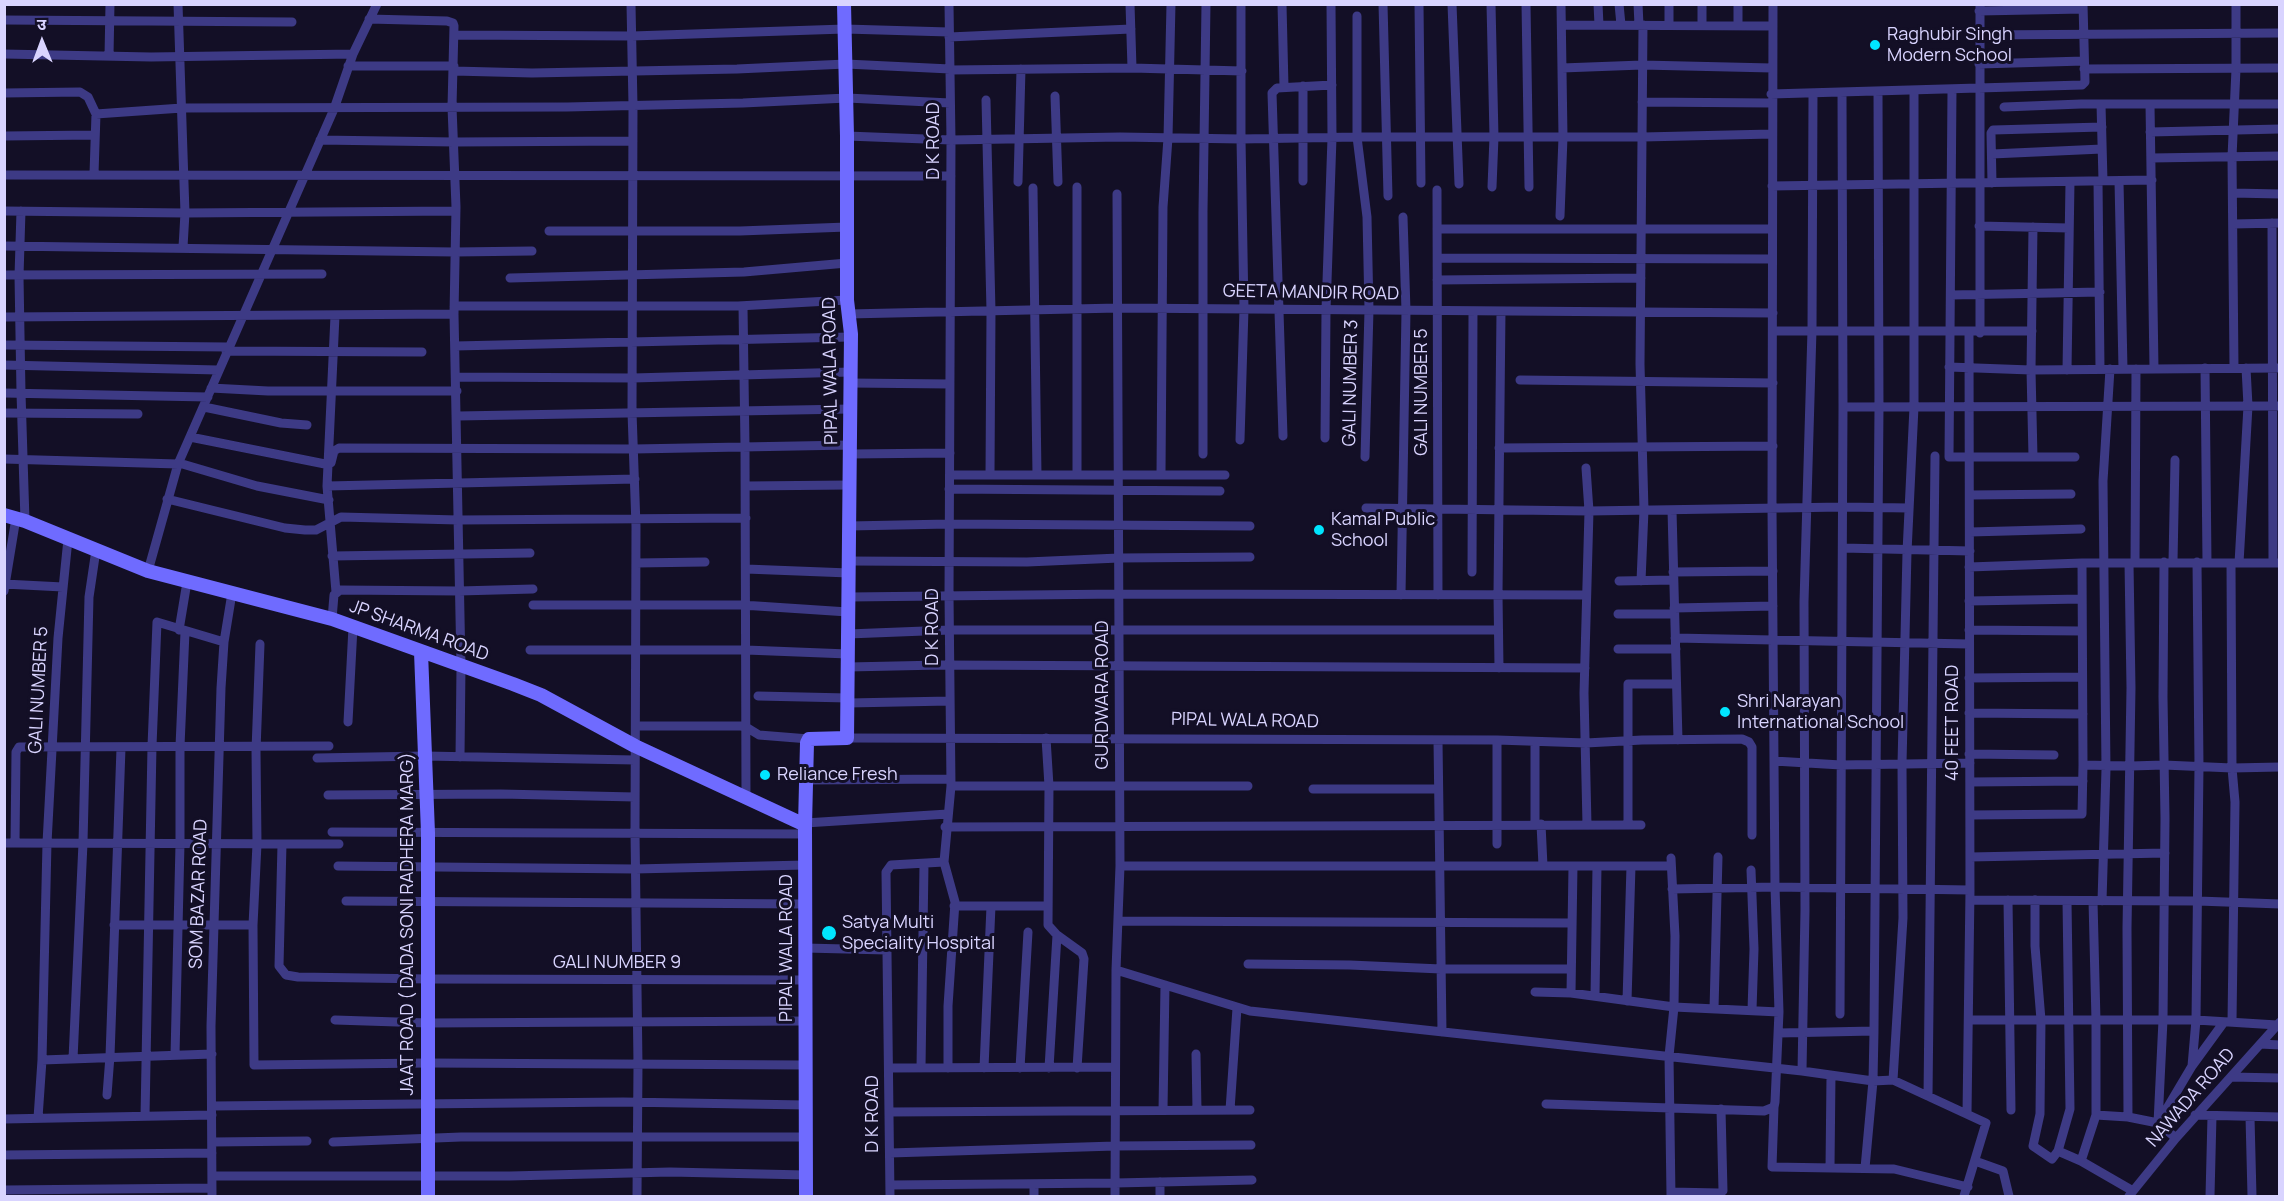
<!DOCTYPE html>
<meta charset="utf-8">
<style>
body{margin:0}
#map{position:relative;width:2284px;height:1201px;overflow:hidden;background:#130f26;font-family:Manrope,"Noto Sans Devanagari",sans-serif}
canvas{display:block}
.frame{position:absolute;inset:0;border:6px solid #d9d4ff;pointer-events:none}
.north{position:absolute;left:12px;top:12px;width:60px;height:60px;-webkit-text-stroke:4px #130f26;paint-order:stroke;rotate:359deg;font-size:16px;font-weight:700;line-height:24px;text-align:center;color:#d9d4ff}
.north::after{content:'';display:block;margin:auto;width:21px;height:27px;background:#d9d4ff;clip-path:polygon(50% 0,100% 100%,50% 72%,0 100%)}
</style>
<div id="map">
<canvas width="2284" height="1201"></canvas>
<div class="frame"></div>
<div class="north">उ</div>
</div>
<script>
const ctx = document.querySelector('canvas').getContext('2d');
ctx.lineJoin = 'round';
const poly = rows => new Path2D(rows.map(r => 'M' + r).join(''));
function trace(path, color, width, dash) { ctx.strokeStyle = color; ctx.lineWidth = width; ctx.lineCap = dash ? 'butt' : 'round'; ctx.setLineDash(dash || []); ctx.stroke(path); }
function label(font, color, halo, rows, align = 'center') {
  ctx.font = font + ' Manrope,sans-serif'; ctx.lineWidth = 6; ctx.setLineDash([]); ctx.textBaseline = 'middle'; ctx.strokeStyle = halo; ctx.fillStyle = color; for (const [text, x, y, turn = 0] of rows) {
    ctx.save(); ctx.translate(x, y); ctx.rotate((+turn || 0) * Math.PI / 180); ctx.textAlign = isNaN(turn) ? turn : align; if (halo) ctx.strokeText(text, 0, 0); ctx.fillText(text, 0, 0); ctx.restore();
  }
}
trace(poly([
 [178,4,185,213,183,247],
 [631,4,633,106,632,412,636,526,635,832,638,1064,637,1196],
 [1130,4,1132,68],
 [1282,4,1284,87],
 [1383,4,1388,196],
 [1419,4,1421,183],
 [1452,4,1459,184],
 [1491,4,1494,137,1492,187],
 [1526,4,1529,187],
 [1598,4,1599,25],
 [1619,4,1621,25],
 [1638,4,1639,25],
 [1702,4,1702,25],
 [1738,4,1738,25],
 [1980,4,1980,333],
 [1979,11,2083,9],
 [1357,16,1357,137,1367,217,1369,310,1365,457],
 [369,19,447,21,453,23,454,26,452,107,456,207,454,314,461,666,460,757],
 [4,20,292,22],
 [1562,25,1773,26],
 [1669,25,1669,4],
 [455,35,632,36,845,29,949,32],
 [1979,35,2280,33],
 [949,37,1131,29],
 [4,54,151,57,353,54],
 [109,56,110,4],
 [1979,64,2084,61],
 [348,66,454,66],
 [1562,68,1642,65,1772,68],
 [2084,69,2280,68],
 [950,70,1132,68,1242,71],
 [454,71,532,73,737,69,846,64,950,69],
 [1952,90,1949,457,2075,457],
 [4,93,80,92,88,97,96,114,182,108,567,107,743,103,847,98,950,103],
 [1842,93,1843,407,2280,406],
 [1771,94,2082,85,2085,82,2083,4],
 [1055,96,1058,182],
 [986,100,991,311,990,475],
 [1642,102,1771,103],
 [2101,104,2103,181],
 [2150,104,2154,369],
 [2004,107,2081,104,2280,104],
 [2150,132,2280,129],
 [4,136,95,135],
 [847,136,951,140,1120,137,1241,139,1357,137,1643,137,1772,134],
 [320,140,454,142,633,141],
 [1992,154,2102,149],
 [2151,158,2280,156],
 [94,174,96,114],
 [4,175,951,176],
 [1303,181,1303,86],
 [2098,181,2100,369],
 [2119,181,2123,369],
 [1018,182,1021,69],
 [1992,183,1991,133,1993,130,2102,127],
 [1772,186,2152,180],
 [1033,188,1037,475],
 [1437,190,1438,595],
 [2233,193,2280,194],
 [4,211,185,213,456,211],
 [21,211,19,276,21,393,25,521],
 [1560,216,1563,137,1561,4],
 [2272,223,2273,563],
 [2233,224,2280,223],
 [1979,226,2069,228],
 [2033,227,2031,370,2033,457],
 [1437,229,1772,229],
 [549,231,740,231,847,227],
 [4,246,455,252,532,251],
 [1438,258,1772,259],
 [4,275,322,274],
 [510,278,744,272,847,263],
 [1437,280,1641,278],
 [1951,295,2100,292],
 [454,306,738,306,847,300],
 [743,306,745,446,746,797],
 [848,314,1118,308,1773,313],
 [335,316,327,486,336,592],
 [4,317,454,314],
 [1773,331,2032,331],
 [4,345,229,347],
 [455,346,850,337],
 [226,351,422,352],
 [4,365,218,370],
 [1949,367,2031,370,2277,368],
 [2205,368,2207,562],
 [2234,368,2232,157,2236,69,2236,4],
 [2067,370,2070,182],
 [456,377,633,378,850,372],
 [1520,380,1773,383],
 [850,383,950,384],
 [211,388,268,391,457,391],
 [4,393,208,397],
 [204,407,281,423,307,425],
 [4,413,138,414],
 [458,416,850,409],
 [1283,436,1272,93,1277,88,1332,85],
 [190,437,325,464,331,463,334,451,339,448,634,449,850,445],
 [1325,438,1326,310,1332,138,1331,4],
 [1240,440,1244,309,1241,139,1241,4],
 [1499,448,1773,446],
 [850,454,950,453],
 [1203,454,1203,212,1206,4],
 [4,459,178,464],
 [179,463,257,486,329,500],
 [1586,468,1589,511,1584,693,1587,825],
 [950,475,1225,475],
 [1077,475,1077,187],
 [1161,475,1163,207,1168,138,1171,4],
 [327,486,635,479],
 [746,486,849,485],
 [949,489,1220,491],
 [1970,495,2071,494],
 [167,499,285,528,305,530,316,530,341,517,458,520,746,518],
 [1366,508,1589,511,1843,507,1909,508],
 [1672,510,1678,740],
 [849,526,949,524,1250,526],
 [1970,532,2081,529],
 [1843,548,1970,551],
 [332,556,530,553],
 [849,561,1027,562,1119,558,1250,557],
 [2173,562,2175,460],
 [636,563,705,562],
 [2135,563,2136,369],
 [2231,563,2232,768,2235,802,2232,1022],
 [2239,563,2248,406,2246,368],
 [1969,567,2082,563,2280,563],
 [746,569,849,573],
 [148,571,178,464,334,109,353,54,377,4],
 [1472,572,1473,311],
 [1673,572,1773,571],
 [1619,581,1673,580],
 [1641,581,1644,510,1640,364,1643,25],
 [4,584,63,587],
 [4,591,16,518],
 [1401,595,1406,311,1403,217],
 [849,597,1120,594,1586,595],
 [1969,601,2082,599],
 [533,605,742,605,848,612],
 [1674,608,1773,606],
 [1618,614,1674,614],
 [332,619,334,595,340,590,459,591,533,589],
 [179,630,187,582],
 [1969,630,2082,631],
 [848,634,950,630,1498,630],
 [1675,638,1969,644],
 [260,644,256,750,257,844,253,925,254,1065,428,1063,805,1065],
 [1618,649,1676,649],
 [530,650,746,650,848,654],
 [848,667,941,665,1585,668],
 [1499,668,1498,594,1501,311],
 [1969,678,2082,677],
 [758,696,848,698],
 [848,703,950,701],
 [1969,713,2083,714],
 [348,722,353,627],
 [636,726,741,726,746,727,759,735,809,739],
 [847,738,1497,740,1586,743,1642,740,1742,739,1749,742,1752,747,1752,835],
 [1046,738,1049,786,1048,925,1057,935,1082,953,1084,959,1077,1068],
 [1497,740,1497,844],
 [1438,741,1442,1032],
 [1969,754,2054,755],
 [317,758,425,756,635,760],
 [1774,761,1841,765,1970,763],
 [2083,765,2131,766,2164,765,2232,768,2280,767],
 [806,780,950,779],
 [1970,782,2083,781],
 [951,786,1248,786],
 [1313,789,1438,789],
 [328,795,501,794,635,797],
 [1970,815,2082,814,2083,765,2082,563],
 [805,823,948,814],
 [1535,824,1535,743],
 [1541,824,1543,866],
 [1628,825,1628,684,1676,684],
 [945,827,1641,825],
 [332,832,805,834],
 [4,843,339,844],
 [15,843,16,752,19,747,329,746],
 [282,844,279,966,286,975,298,977,428,979,805,980],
 [1970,857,2165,853],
 [1671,858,1675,936,1674,1007,1669,1056,1671,1196],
 [944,862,955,902,948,1006,948,1068],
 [338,866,635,869,805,865],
 [1120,866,1671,866],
 [1751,870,1754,949,1752,1010],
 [1672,889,1775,887,1970,890],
 [1970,900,2198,901,2280,904],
 [2008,900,2011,1110],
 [2035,900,2035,946,2041,1020,2040,1114,2033,1146,2052,1159,2058,1151,2081,1161,2133,1191],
 [346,901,805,904],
 [2102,901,2106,769,2103,481,2110,369],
 [954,906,1048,906],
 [1118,921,1572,923],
 [114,925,253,925],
 [805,948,887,950],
 [1248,964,1350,965,1441,969,1571,969],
 [1116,970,1250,1011,1802,1071,1873,1081,1893,1080,1986,1123,1964,1196],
 [1535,992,1571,993,1674,1007,1779,1012],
 [1571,993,1573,866],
 [1595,996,1597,866],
 [1627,1001,1631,866],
 [1714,1009,1718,857],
 [1840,1014,1843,407],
 [335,1020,428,1023,805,1021],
 [1969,1020,2196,1020,2277,1025],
 [1779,1033,1874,1031],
 [2260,1044,2280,1045],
 [1196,1054,1197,1110],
 [175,1055,180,844,180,746,185,632],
 [73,1059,83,843,89,597,96,550],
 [42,1060,212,1054],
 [2192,1066,2196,1020,2199,766,2197,562],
 [889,1068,1115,1067],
 [921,1068,924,864],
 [984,1068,991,906],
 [1020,1068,1028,932],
 [1049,1068,1057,935],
 [1802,1071,1805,910,1804,602,1812,330,1813,94],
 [2231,1077,2280,1078],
 [1893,1080,1903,918,1902,764,1907,552,1914,407,1914,91],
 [107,1095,110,1056,121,748],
 [1928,1096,1935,456],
 [1546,1104,1764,1111,1774,1107,1775,1102,1779,1012,1775,887,1772,508,1773,4],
 [212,1106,623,1102,806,1105],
 [1774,1107,1772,1167,1894,1169,1968,1187],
 [1163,1110,1165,985],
 [1230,1110,1237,1008],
 [889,1112,1250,1110],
 [1967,1114,1970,890,1969,333],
 [2096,1115,2128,1117,2158,1123,2176,1138],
 [2195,1115,2280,1117],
 [145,1116,152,746,157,622,224,642],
 [2128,1117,2127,928,2131,688,2129,563],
 [2250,1117,2252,1196],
 [38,1118,42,1060,47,843,58,638,68,539],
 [4,1119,212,1115],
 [2160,1120,2192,1066,2224,1022],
 [2158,1123,2163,1020,2165,818,2163,697,2164,562],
 [212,1142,307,1141],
 [333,1142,461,1137,806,1137],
 [2058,1151,2070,1109,2067,901],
 [890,1153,1115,1146,1251,1145],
 [4,1155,212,1153],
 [1975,1161,2003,1171,2009,1196],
 [2081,1161,2096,1115,2096,1021,2093,901],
 [1830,1168,1831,1075],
 [1865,1168,1873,1081,1874,1031,1879,407,1878,92],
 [212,1176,510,1176,670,1172,806,1175],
 [1160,1182,1160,1196],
 [890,1185,1115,1183,1252,1180],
 [4,1190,212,1188],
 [1671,1192,1719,1193,1723,1191,1721,1109],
 [212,1196,211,1026,221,688,224,642,232,593],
 [890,1196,886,872,891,865,944,862,951,786,949,594,951,140,949,4],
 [1034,1196,1034,1184],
 [1115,1196,1116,970,1120,866,1117,194],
 [2129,1196,2176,1138,2280,1022],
 [2210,1196,2212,1116]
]), '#3d3a85', 9);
trace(poly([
 [4,515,25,521,148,571,332,619,513,684,541,695,635,746,805,825],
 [421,652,428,833,428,1196],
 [806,1196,805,825,807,743,809,739,847,738,851,334,847,300,847,136,844,4]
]), '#6f6bff', 14);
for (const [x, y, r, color] of [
 [1875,45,6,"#00e5ff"],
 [1319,530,6,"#00e5ff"],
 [1725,712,6,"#00e5ff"],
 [765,775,6,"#00e5ff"],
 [829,933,8,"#00e5ff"]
]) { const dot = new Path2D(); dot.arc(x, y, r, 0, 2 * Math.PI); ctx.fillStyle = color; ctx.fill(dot); trace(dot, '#130f26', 2); }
label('18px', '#d9d4ff', '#130f26', [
 ["Raghubir Singh",1887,35],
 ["Modern School",1887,56],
 ["Kamal Public",1331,520],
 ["School",1331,541],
 ["Shri Narayan",1737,702],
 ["International School",1737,723],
 ["Reliance Fresh",777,775],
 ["Satya Multi",842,923],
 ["Speciality Hospital",842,944]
], 'left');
label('18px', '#d9d4ff', '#130f26', [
 ["D K ROAD",934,141,-90],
 ["GEETA MANDIR ROAD",1311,293,1],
 ["PIPAL WALA ROAD",831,371,-91],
 ["GALI NUMBER 3",1351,383,-89],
 ["GALI NUMBER 5",1422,392,-90],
 ["D K ROAD",933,627,-90],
 ["JP SHARMA ROAD",419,631,20],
 ["GALI NUMBER 5",39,690,-87],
 ["GURDWARA ROAD",1103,695,-90],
 ["PIPAL WALA ROAD",1245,721,1],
 ["40 FEET ROAD",1953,723,-90],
 ["SOM BAZAR ROAD",199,894,-88],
 ["JAAT ROAD ( DADA SONI RADHERA MARG)",408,924,-90],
 ["PIPAL WALA ROAD",787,948,-90],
 ["GALI NUMBER 9",617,963],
 ["NAWADA ROAD",2191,1098,-49],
 ["D K ROAD",873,1114,-90]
]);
</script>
